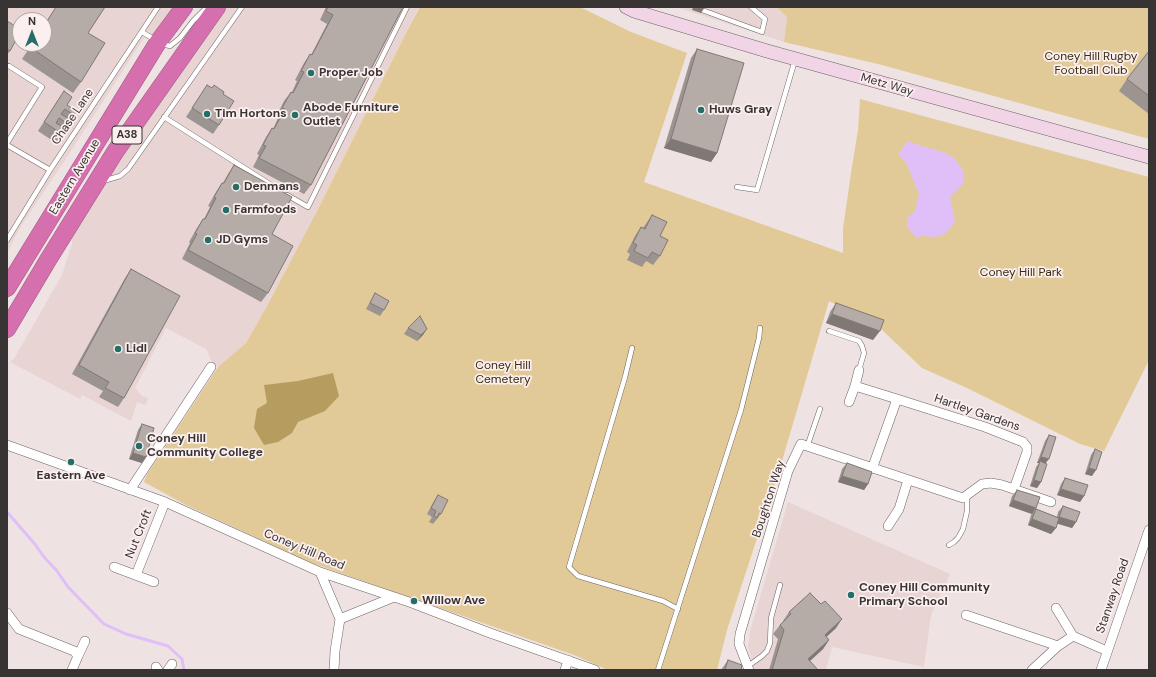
<!DOCTYPE html>
<style>
body{margin:0}
#map{position:relative;width:1156px;height:677px;overflow:hidden;background:#eee2e2;font-family:"DM Sans",sans-serif}
canvas{display:block}
.frame{position:absolute;inset:0;border:8px solid #383434;pointer-events:none}
.north{position:absolute;left:12px;top:12px;width:40px;height:40px;box-sizing:border-box;background:#fbefef;border:1px solid #ada4a4;border-radius:50%;rotate:0deg;font-size:11px;font-weight:700;line-height:16px;text-align:center;color:#383434}
.north::after{content:'';display:block;margin:auto;width:14px;height:18px;background:#246e69;clip-path:polygon(50% 0,100% 100%,50% 72%,0 100%)}
</style>
<div id="map">
<canvas width="1156" height="677"></canvas>
<div class="frame"></div>
<div class="north">N</div>
</div>
<script>
const ctx = document.querySelector('canvas').getContext('2d');
ctx.lineJoin = 'round';
function paint(path, color) { ctx.fillStyle = color; ctx.fill(path, 'evenodd'); }
const poly = rows => new Path2D(rows.map(r => 'M' + r).join(''));
function trace(path, color, width, dash) { ctx.strokeStyle = color; ctx.lineWidth = width; ctx.lineCap = dash ? 'butt' : 'round'; ctx.setLineDash(dash || []); ctx.stroke(path); }
function label(font, color, halo, rows, align = 'center') {
  ctx.font = font + ' "DM Sans",sans-serif'; ctx.lineWidth = 3.5; ctx.setLineDash([]); ctx.textBaseline = 'middle'; ctx.strokeStyle = halo; ctx.fillStyle = color; for (const [text, x, y, turn = 0] of rows) {
    ctx.save(); ctx.translate(x, y); ctx.rotate((+turn || 0) * Math.PI / 180); ctx.textAlign = isNaN(turn) ? turn : align; if (halo) ctx.strokeText(text, 0, 0); ctx.fillText(text, 0, 0); ctx.restore();
  }
}
paint(poly([
 [7,7,184,7,158,42,144,38,69,154,21,226,7,253],
 [20,20,44,20,44,44,20,44],
 [227,7,419,7,317,211,267,306,246,343,218,367,212,362,206,349,166,328,135,388,142,396,148,398,146,405,137,402,131,421,82,395,80,399,10,362,14,359,62,275,72,244,72,237,111,169],
 [676,7,777,7,787,17,784,42],
 [788,502,950,574,931,615,924,667,832,647,826,670,755,670,748,647,750,631]
]), '#e9d4d4');
paint(poly([
 [420,7,580,7,631,32,687,53,644,182,843,253,843,229,851,173,858,130,860,99,1149,177,1149,360,1104,451,1080,444,967,388,922,368,879,327,829,301,780,468,727,630,717,670,608,670,574,655,309,562,186,505,144,482,147,474,218,367,246,343,267,306,317,211,406,33],
 [777,7,1149,7,1149,139,882,65,784,42,787,17]
]), '#e1ca97');
paint(poly([
 [333,373,339,396,325,411,298,422,292,433,278,442,264,445,254,428,257,409,267,403,264,385,298,381]
]), '#b79c5f');
paint(poly([
 [908,141,918,145,946,153,955,159,964,172,963,184,950,197,955,222,945,234,934,237,924,236,916,237,907,227,907,218,915,211,919,194,906,162,898,154]
]), '#e0bff9');
trace(poly([
 [7,512,34,543,44,557,57,571,68,587,104,624,126,634,168,646,182,659,184,670]
]), '#e0bff9', 3);
const lane = poly([
 [702,10,762,32,765,19,751,7],
 [142,32,162,44,170,46,180,38,193,21,207,7],
 [164,117,279,190],
 [7,143,42,87,9,66],
 [7,145,50,170],
 [103,181,120,176,128,169,242,7],
 [737,187,757,190,795,60],
 [287,195,308,207,407,7],
 [7,240,50,170,158,7],
 [829,331,859,341,862,346,864,353,859,370],
 [632,348,625,377,569,567,578,576,663,601,678,609],
 [807,447,820,409],
 [949,545,954,542,958,538,963,529,967,511,967,495],
 [748,666,762,656,767,651,770,643,771,618,780,585],
 [658,670,741,410,759,338,760,328]
]);
const street = poly([
 [855,386,897,399],
 [849,402,855,386,859,370],
 [7,445,165,502,320,572,412,603,490,633,595,670],
 [872,469,897,399,985,427,1023,442,1027,447,1027,452,1014,489],
 [130,490,211,367],
 [888,526,899,509,908,480],
 [114,567,154,582],
 [320,572,340,619,335,651,334,670],
 [136,575,165,502],
 [1056,608,1073,636],
 [7,613,19,629,74,651,78,656,72,670],
 [966,615,1058,646,1073,636,1107,651],
 [340,619,394,597],
 [78,656,85,641],
 [156,667,158,670],
 [168,670,172,664],
 [565,670,568,660],
 [749,670,739,644,740,634,788,471,801,444,963,498,982,484,991,483,1002,485,1051,502],
 [1032,670,1058,646],
 [1101,670,1149,530]
]);
const secondary = poly([
 [626,7,634,11,767,51,1149,157]
]);
const highway = poly([
 [7,288,158,42,184,7],
 [7,329,48,260,115,152,217,7]
]);
trace(lane, '#6e6464', 5.5);
trace(street, '#6e6464', 10);
trace(secondary, '#6e6464', 14);
trace(highway, '#9e5a83', 18);
trace(lane, '#fff', 4.5);
trace(street, '#fff', 9);
trace(secondary, '#f2d4e7', 13);
trace(highway, '#d56fae', 17);
paint(poly([
 [56,7,105,7,88,33,81,82,73,93,22,59,32,44,44,44,44,25],
 [326,7,403,7,311,185,304,194,253,167,259,155,257,154,266,137,272,128,273,129,278,118,276,117,284,101,291,92,292,92,297,81,295,80,304,63,310,54,311,55,327,24,320,20],
 [7,21,10,51,7,55],
 [697,49,717,153,711,162,664,148,691,58],
 [1149,51,1149,114,1119,91,1127,79],
 [207,85,223,94,219,125,213,134,186,117],
 [58,100,67,105,76,111,65,128,66,129,56,143,38,131],
 [234,165,272,234,268,293,261,302,182,259,190,243,189,242,197,228,203,219,204,219,210,207,208,206,216,192,222,183,223,183,228,174],
 [652,215,660,236,660,256,653,265,646,261,642,267,627,260,630,254,627,252,635,236,641,227,643,228],
 [131,269,124,398,118,407,99,397,103,391,72,374,125,278],
 [375,293,384,310,380,316,366,309],
 [836,303,873,340,826,323,830,312],
 [408,328,423,335,417,341,404,334],
 [142,424,142,463,129,459,138,430],
 [1049,435,1046,463,1041,482,1037,488,1030,486,1036,467,1039,463,1037,463,1045,441],
 [1095,449,1092,476,1085,474,1091,455],
 [847,463,868,484,864,490,838,482,842,469],
 [1065,478,1084,496,1080,502,1057,495,1061,484],
 [1017,490,1036,508,1032,514,1009,506,1012,496],
 [438,495,441,514,433,524,429,522,432,517,427,514,434,501],
 [1063,506,1076,522,1072,528,1057,523,1056,528,1051,534,1028,525,1031,515,1036,509,1057,517,1058,512],
 [789,612,836,628,826,637,829,640,823,649,810,661,818,670,769,670,778,639,773,634,780,625,783,622,783,621],
 [728,660,741,670,721,670]
]), '#9c9490');
paint(poly([
 [693,7,705,7,701,13,692,10],
 [671,139,717,153,711,162,664,148],
 [832,314,880,331,873,340,826,323],
 [427,329,423,335,417,341,421,335],
 [133,453,146,457,142,463,129,459],
 [1041,457,1049,459,1044,465,1040,461,1039,463,1037,463],
 [1089,468,1096,470,1092,476,1085,474],
 [842,476,868,484,864,490,838,482],
 [1034,480,1041,482,1037,488,1030,486],
 [1061,489,1084,496,1080,502,1057,495],
 [1013,500,1036,508,1032,514,1009,506],
 [1059,517,1076,522,1072,528,1055,523],
 [1032,519,1056,528,1051,534,1028,525],
 [842,619,836,628,819,644,825,635],
 [829,640,823,649,802,668,808,659]
]), '#7f7875');
const building = poly([
 [56,7,105,7,88,33,105,43,81,82,30,47,32,44,44,44,44,26,56,7],
 [328,7,403,7,311,185,259,158,266,146,263,145,272,128,274,129,285,109,282,108,291,92,293,93,304,72,301,71,310,54,312,55,333,15,326,11,328,7],
 [7,21,20,29,20,33,10,51,7,49,7,21],
 [697,49,744,63,717,153,671,139,697,49],
 [1149,51,1149,96,1127,79,1149,51],
 [207,85,212,88,214,85,224,92,223,94,234,101,219,125,192,108,207,85],
 [64,91,72,97,67,105,76,111,74,115,65,109,61,114,71,120,68,124,59,118,56,123,66,129,62,134,44,122,64,91],
 [234,165,292,197,272,234,293,246,268,293,188,250,197,234,195,233,203,219,205,219,216,198,214,197,222,183,224,183,234,165],
 [652,215,667,222,660,236,668,240,660,256,652,252,648,258,634,251,637,245,633,243,641,227,645,229,652,215],
 [131,269,180,296,124,398,105,388,109,382,79,365,131,269],
 [375,293,389,301,384,310,370,303,375,293],
 [836,303,884,320,880,331,832,314,836,303],
 [420,316,427,329,421,335,408,328,420,316],
 [142,424,154,428,146,457,133,453,142,424],
 [1049,435,1056,437,1049,459,1041,457,1049,435],
 [1095,449,1102,452,1096,470,1089,468,1095,449],
 [1040,461,1047,464,1041,482,1034,480,1040,461],
 [847,463,872,472,868,484,842,476,847,463],
 [1065,478,1088,485,1084,496,1061,489,1065,478],
 [1017,490,1040,497,1036,508,1013,500,1017,490],
 [438,495,448,500,441,514,439,513,437,518,434,516,436,511,431,508,438,495],
 [1063,506,1080,512,1076,522,1059,517,1063,506],
 [1036,509,1059,518,1056,528,1032,519,1036,509],
 [810,593,821,604,825,601,842,619,825,635,829,640,808,659,818,670,772,670,784,630,780,625,791,614,789,612,810,593],
 [728,660,742,665,741,670,725,670,728,660]
]);
paint(building, '#b5aca7');
trace(building, '#7f7875', 1);
for (const [x, y, r, color] of [
 [311,73,4,"#246e69"],
 [701,110,4,"#246e69"],
 [207,114,4,"#246e69"],
 [295,115,4,"#246e69"],
 [236,187,4,"#246e69"],
 [226,210,4,"#246e69"],
 [208,240,4,"#246e69"],
 [118,349,4,"#246e69"],
 [139,446,4,"#246e69"],
 [71,462,4,"#246e69"],
 [851,595,4,"#246e69"],
 [414,601,4,"#246e69"]
]) { const dot = new Path2D(); dot.arc(x, y, r, 0, 2 * Math.PI); ctx.fillStyle = color; ctx.fill(dot); trace(dot, '#fbefef', 1.5); }
for (const [x, y, w] of [
 [127,135,30]
]) { const box = new Path2D(); box.roundRect(x - w / 2, y - 9, w, 18, 3); ctx.fillStyle = '#fbefef'; ctx.fill(box); trace(box, '#383434', 1); }
label('bold 11px', '#383434', null, [
 ["A38",127,135]
]);
label('12px', '#382c10', '#fbefef', [
 ["Coney Hill Rugby",1091,57],
 ["Football Club",1091,71],
 ["Coney Hill Park",1021,273],
 ["Coney Hill",503,366],
 ["Cemetery",503,380]
]);
label('bold 12px', '#383434', '#fbefef', [
 ["Proper Job",319,73],
 ["Abode Furniture",303,108],
 ["Outlet",303,122],
 ["Huws Gray",709,110],
 ["Tim Hortons",215,114],
 ["Denmans",244,187],
 ["Farmfoods",234,210],
 ["JD Gyms",216,240],
 ["Lidl",126,349],
 ["Coney Hill",147,439],
 ["Community College",147,453],
 ["Eastern Ave",71,476,"center"],
 ["Coney Hill Community",859,588],
 ["Primary School",859,602],
 ["Willow Ave",422,601]
], 'left');
label('12px', '#383434', '#fbefef', [
 ["Metz Way",887,85,16],
 ["Chase Lane",73,117,-56],
 ["Eastern Avenue",75,177,-59],
 ["Hartley Gardens",977,413,19],
 ["Boughton Way",769,499,-72],
 ["Nut Croft",139,534,-68],
 ["Coney Hill Road",304,550,23],
 ["Stanway Road",1113,596,-71]
]);
</script>
